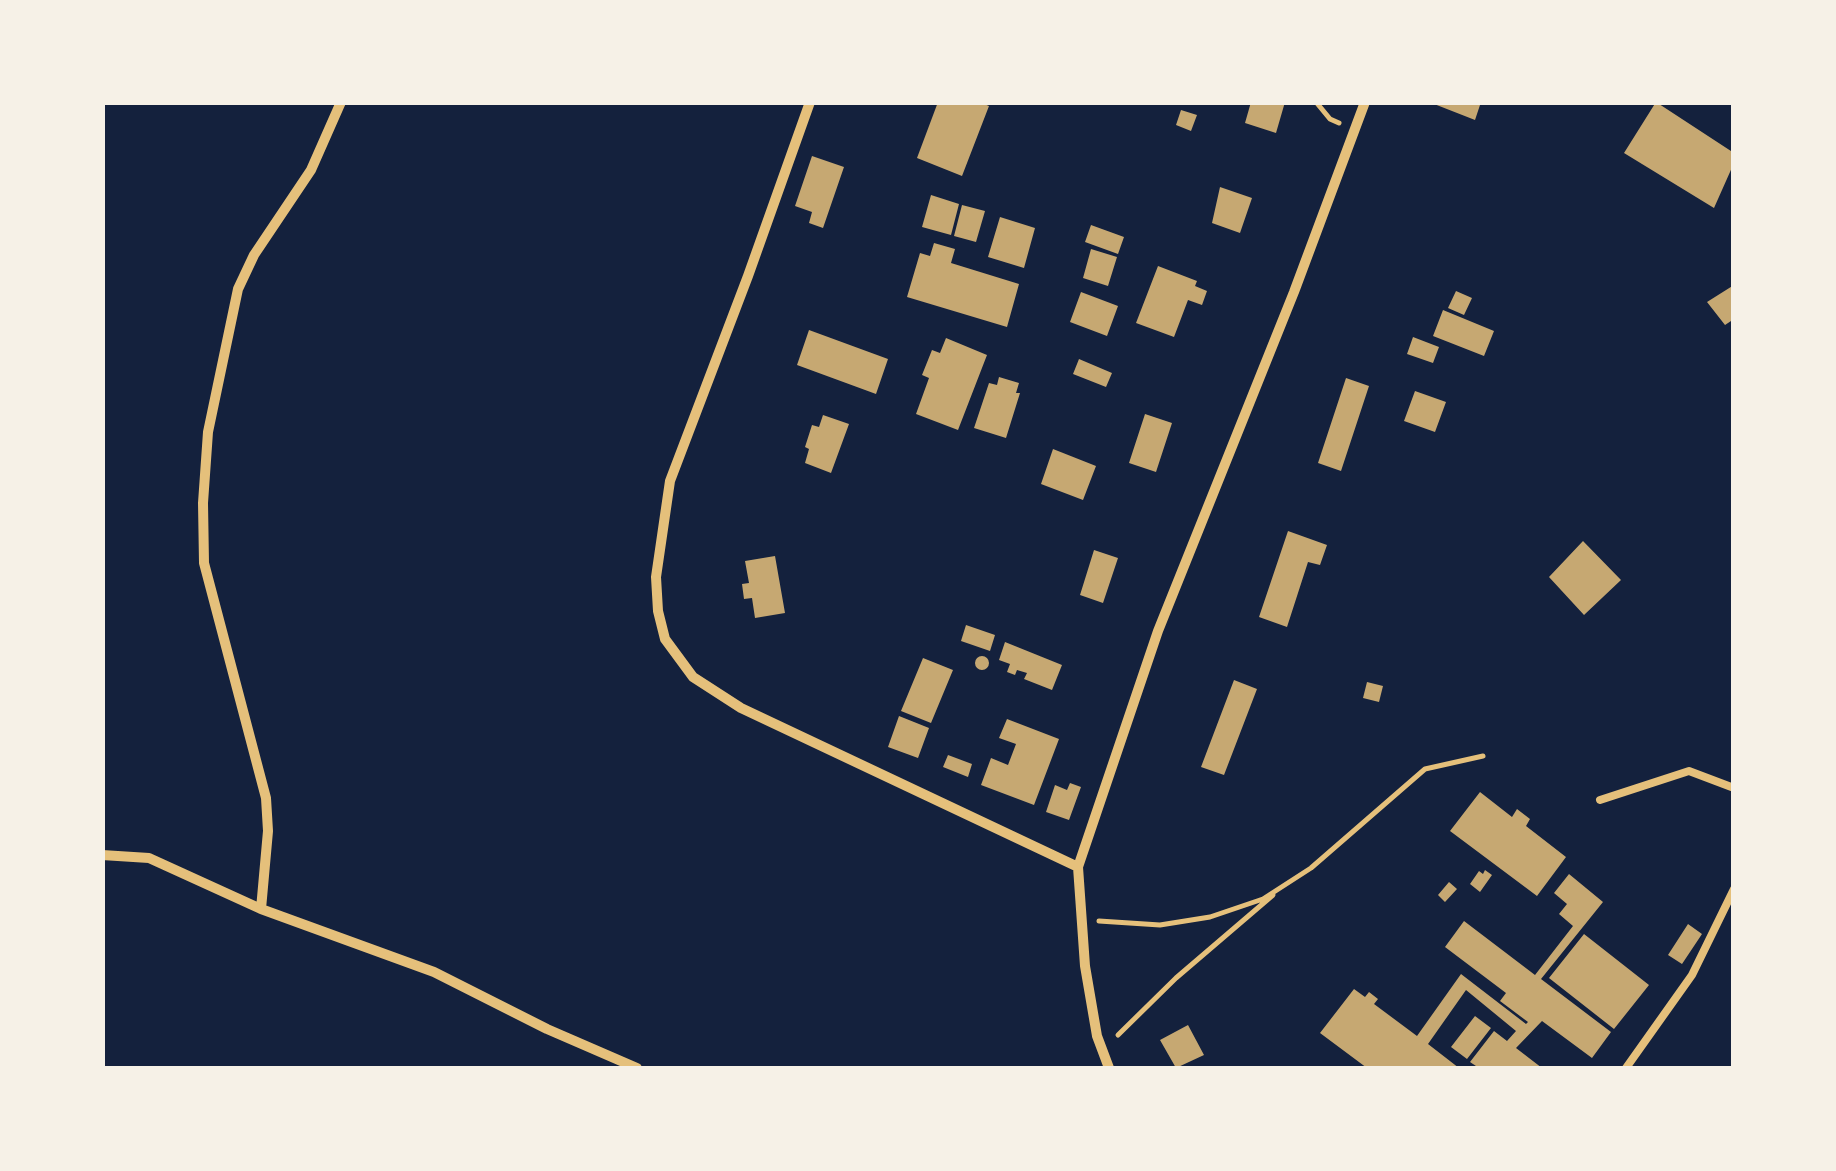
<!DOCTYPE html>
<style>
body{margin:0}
#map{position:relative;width:1836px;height:1171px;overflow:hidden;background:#14213d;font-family:"Alegreya Sans",sans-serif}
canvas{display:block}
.frame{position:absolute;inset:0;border:105px solid #f6f1e7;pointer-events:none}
</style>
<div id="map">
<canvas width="1836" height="1171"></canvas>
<div class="frame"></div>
</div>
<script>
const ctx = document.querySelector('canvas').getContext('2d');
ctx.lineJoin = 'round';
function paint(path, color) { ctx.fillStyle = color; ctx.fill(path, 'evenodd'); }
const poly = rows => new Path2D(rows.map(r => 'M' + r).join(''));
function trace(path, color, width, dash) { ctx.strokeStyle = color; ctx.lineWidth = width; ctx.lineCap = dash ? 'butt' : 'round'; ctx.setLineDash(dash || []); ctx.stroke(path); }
paint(poly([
 [938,102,979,102,989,106,962,176,917,158],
 [1251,102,1285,102,1276,133,1245,123],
 [1429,102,1481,102,1475,120],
 [1656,102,1734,153,1734,163,1714,208,1624,153],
 [1181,110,1197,115,1191,131,1176,125],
 [812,156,844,167,823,228,809,223,812,212,795,206],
 [1220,187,1252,198,1240,233,1212,223],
 [931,195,959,204,951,235,922,227],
 [962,205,985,211,976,242,954,236],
 [1000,217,1035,228,1024,268,988,257],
 [1091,225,1124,237,1118,254,1085,242],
 [934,243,955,249,951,263,1019,284,1007,327,907,297,920,253,930,256],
 [1091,249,1117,257,1108,286,1083,278],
 [1158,266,1197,281,1195,286,1207,291,1202,305,1188,300,1174,337,1136,323],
 [1734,285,1734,319,1725,325,1707,302],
 [1456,291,1472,298,1464,315,1448,308],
 [1081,292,1118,306,1107,336,1070,322],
 [1443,310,1494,331,1484,356,1433,336],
 [809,330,888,359,876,394,797,365],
 [1413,337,1439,347,1433,363,1407,354],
 [946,338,987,355,958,430,916,414,929,378,922,375,932,350,940,353],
 [1079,359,1112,373,1106,387,1073,374],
 [999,377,1019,383,1016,393,1020,393,1006,438,974,428,989,383,997,385],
 [1346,378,1369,386,1341,471,1318,463],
 [1415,391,1446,402,1435,432,1404,421],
 [1145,414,1172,423,1156,472,1129,463],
 [823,415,849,424,831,473,805,463,809,449,805,447,812,425,819,427],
 [1053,449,1096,466,1083,500,1041,484],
 [1288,531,1327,545,1320,565,1308,562,1287,627,1259,617],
 [1583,541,1621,580,1584,615,1549,577],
 [1094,550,1118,558,1103,603,1080,595],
 [775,556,785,613,755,618,752,598,744,599,742,584,749,583,745,561],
 [966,625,995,635,990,651,961,641],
 [1005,642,1062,665,1052,690,1024,679,1027,673,1017,670,1015,675,1007,672,1010,664,999,660],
 '975 663a7 7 0 1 1 14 0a7 7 0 1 1-14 0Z',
 [923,658,953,670,931,723,901,711],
 [1234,680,1257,689,1224,775,1201,767],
 [1367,682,1383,686,1379,702,1363,698],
 [899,716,929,728,918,758,888,747],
 [1007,719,1059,739,1034,805,981,785,991,758,1008,765,1016,744,999,738],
 [948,755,972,764,968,777,943,767],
 [1070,783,1081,787,1069,820,1046,812,1055,785,1067,790],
 [1480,792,1512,817,1517,809,1530,819,1526,826,1566,857,1537,896,1450,831],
 [1485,870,1492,875,1480,892,1470,884,1479,871,1483,874],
 [1569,874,1603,902,1541,979,1611,1032,1592,1058,1542,1021,1516,1048,1542,1068,1479,1068,1470,1062,1494,1031,1507,1041,1516,1031,1466,990,1428,1044,1459,1068,1367,1068,1320,1033,1354,989,1365,997,1369,992,1378,999,1374,1004,1417,1036,1461,974,1526,1024,1528,1022,1500,1001,1506,993,1445,947,1464,921,1535,975,1573,926,1559,914,1567,904,1554,893],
 [1449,882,1457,889,1445,902,1438,895],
 [1688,924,1702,934,1682,964,1668,955],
 [1584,934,1649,985,1614,1029,1549,978],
 [1475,1016,1491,1028,1467,1059,1451,1047],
 [1188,1025,1204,1055,1176,1068,1160,1040]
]), '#c6a872');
trace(poly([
 [1316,102,1330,119,1339,123],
 [1099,921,1160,925,1210,917,1263,899,1311,868,1425,769,1483,756],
 [1118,1035,1176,978,1273,895]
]), '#e5c07b', 5);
trace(poly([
 [1600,800,1689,771,1734,788],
 [1626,1068,1692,975,1734,889]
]), '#e5c07b', 8);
trace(poly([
 [810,102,748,276,670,481,656,577,658,611,665,639,693,677,741,708,1078,867],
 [102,855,149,858,261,909,434,972,547,1029,637,1068],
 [261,909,268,831,266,798,204,563,203,503,208,432,238,289,254,255,311,170,341,102],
 [1109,1068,1097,1036,1085,966,1078,867,1158,631,1294,292,1365,102]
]), '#e5c07b', 10);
</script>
